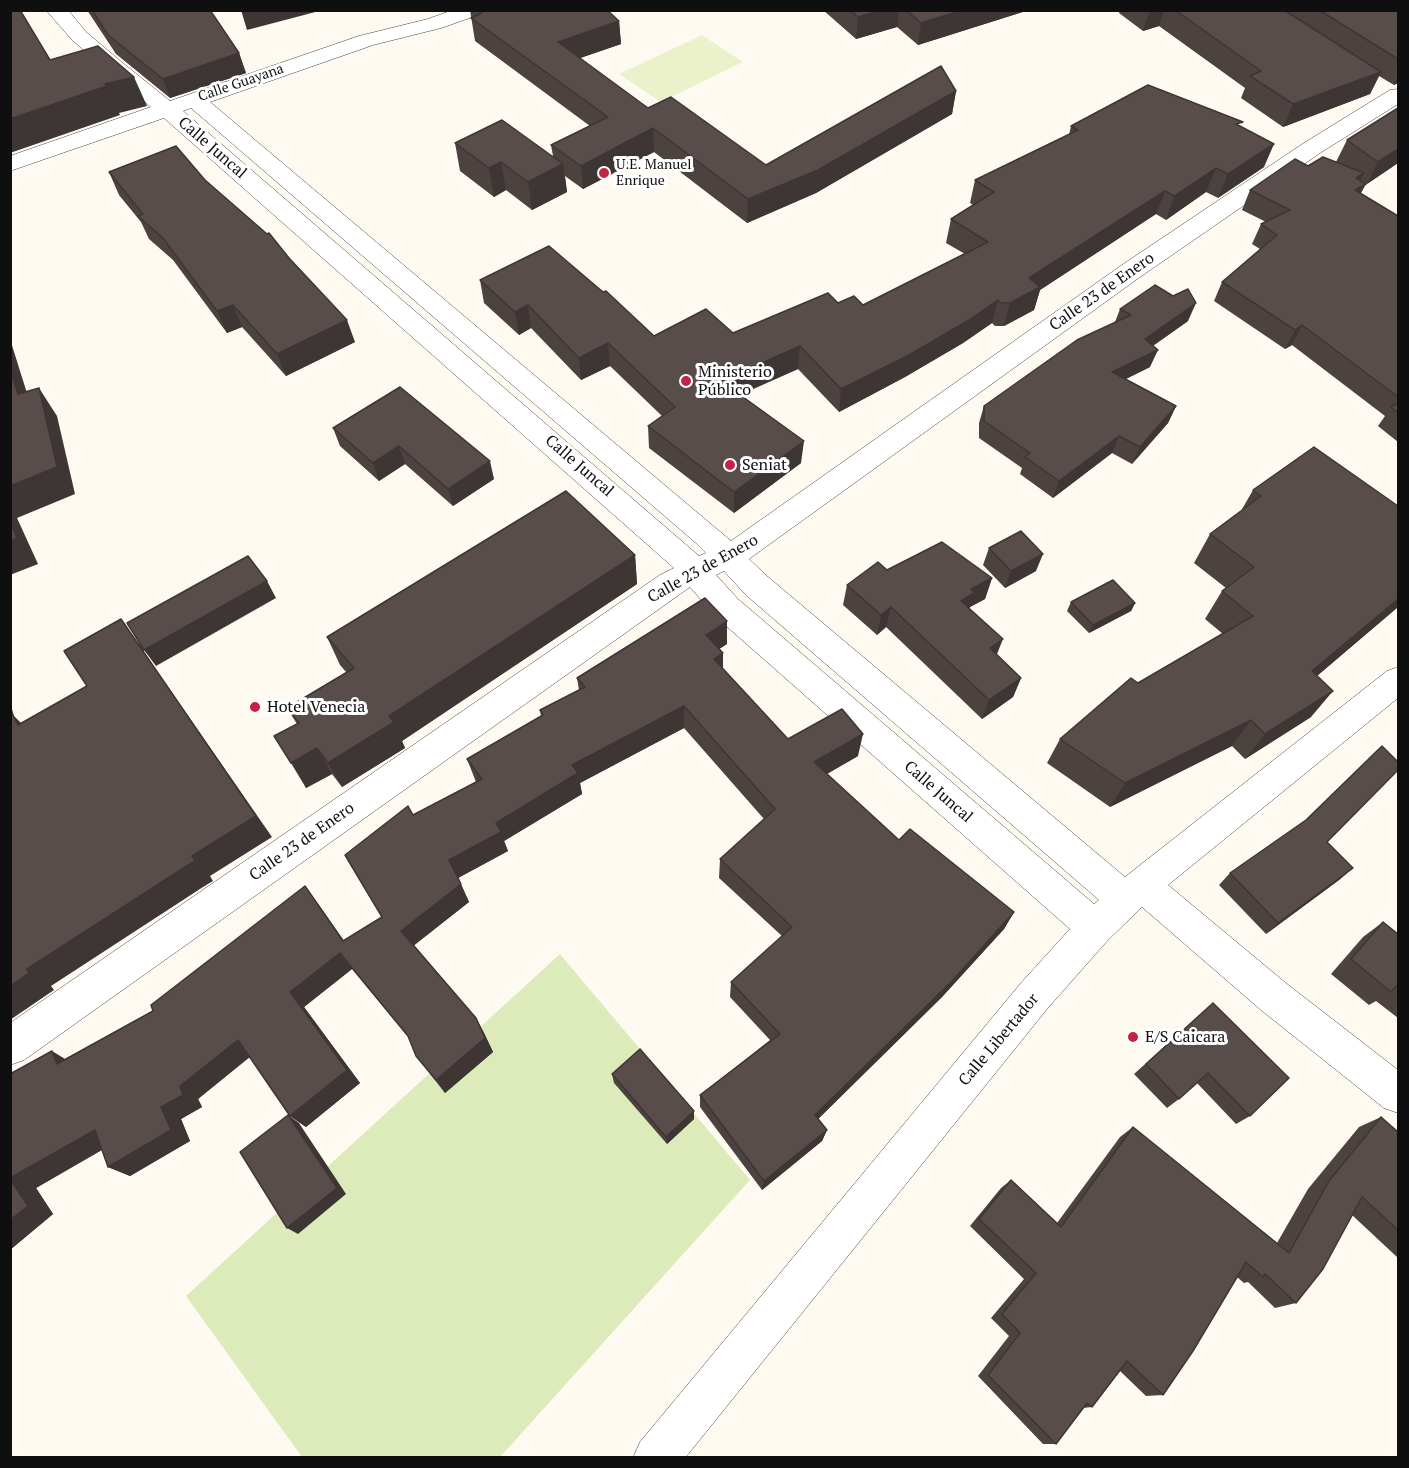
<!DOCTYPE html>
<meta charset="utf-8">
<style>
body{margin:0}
#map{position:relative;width:1409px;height:1468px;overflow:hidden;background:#fffaf1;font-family:"PT Serif",serif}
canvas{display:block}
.frame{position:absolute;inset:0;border:12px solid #0f0f0f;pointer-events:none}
</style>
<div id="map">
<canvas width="1409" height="1468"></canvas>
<div class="frame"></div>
</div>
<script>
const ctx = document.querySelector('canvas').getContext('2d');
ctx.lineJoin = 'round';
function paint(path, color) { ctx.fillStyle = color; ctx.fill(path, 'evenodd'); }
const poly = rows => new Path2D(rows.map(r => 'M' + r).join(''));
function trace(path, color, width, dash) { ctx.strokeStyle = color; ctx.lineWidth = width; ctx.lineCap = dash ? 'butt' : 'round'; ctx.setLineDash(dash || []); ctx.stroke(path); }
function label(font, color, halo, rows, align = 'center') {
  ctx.font = font + ' "PT Serif",serif'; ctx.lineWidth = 6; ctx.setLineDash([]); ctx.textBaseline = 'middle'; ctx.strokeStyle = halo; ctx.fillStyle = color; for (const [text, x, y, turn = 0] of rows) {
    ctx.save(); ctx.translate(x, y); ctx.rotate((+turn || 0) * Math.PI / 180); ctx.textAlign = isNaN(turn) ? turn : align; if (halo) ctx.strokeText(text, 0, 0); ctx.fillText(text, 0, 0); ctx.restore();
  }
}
paint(poly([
 [560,954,750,1180,500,1457,302,1457,186,1296]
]), '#dcebb9');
paint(poly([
 [702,35,743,62,661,102,619,74]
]), '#ebf2cb');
const minor = poly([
 [46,10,68,10,86,32,124,64,170,101,359,36,428,19,453,10,484,10,481,14,441,28,373,45,210,102,731,541,1122,265,1304,143,1390,90,1398,89,1398,104,1320,153,1140,277,749,559,768,577,1125,877,1387,671,1398,667,1398,698,1168,885,1287,984,1398,1070,1398,1113,1384,1108,1261,1010,1142,907,1108,940,1047,1009,685,1458,633,1458,640,1442,1021,983,1070,929,716,617,690,587,24,1060,10,1065,10,1023,660,575,674,568,164,118,10,171,10,156,151,107,72,40,46,10],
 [191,108,696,543,706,553,699,556,183,111,191,108],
 [724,571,746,595,1099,900,1094,904,738,599,716,575,724,571]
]);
trace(minor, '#424242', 1);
paint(minor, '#fff');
paint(poly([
 [87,10,210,10,239,53,246,73,170,98,116,54],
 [470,10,607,10,619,21,621,44,580,58,648,108,766,165,956,91,952,114,816,193,747,223,654,152,583,189,565,176,567,192,532,210,506,190,494,197,460,171,455,143,553,156,551,145,590,126,475,41],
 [823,10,1029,10,918,45,897,27,856,39],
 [1120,10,1398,10,1398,83,1394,85,1379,76,1370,94,1283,127,1241,98,1245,88,1159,26,1143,31,1119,13],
 [1071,126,1241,127,1264,167,1218,198,1206,192,1166,220,1156,214,1040,290,1034,310,1004,326,995,326,992,323,963,343,905,377,839,412,798,369,740,395,801,463,734,513,649,448,648,426,662,416,610,366,581,380,531,328,519,335,484,303,480,280,654,336,733,333,838,303,863,305,965,254,946,243,951,219,973,205,970,203,975,180,1069,135],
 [1347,140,1398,163,1367,184,1360,180,1360,181,1361,194,1398,216,1398,442,1378,426,1385,416,1292,345,1285,349,1214,301,1222,282,1260,249,1252,244,1261,224,1266,222,1242,210,1250,190,1308,166,1336,162],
 [109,172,205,180,355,342,286,376,242,327,227,333,173,260,149,239,141,222,119,195],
 [1120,309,1188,321,1153,346,1150,367,1126,379,1176,406,1168,423,1132,464,1112,453,1053,498,1020,474,1022,468,979,438,979,423,984,406,1115,322],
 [400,387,494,479,453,506,405,464,379,481,340,446,333,428],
 [1253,490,1398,607,1317,676,1311,717,1245,759,1232,746,1110,807,1047,763,1060,739,1138,683,1223,634,1205,619,1222,591,1226,588,1194,563,1210,534,1241,511],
 [989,548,1036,571,1005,588,983,565],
 [635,555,637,584,402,741,405,748,342,787,332,774,306,788,297,724,287,708,347,673,340,665,327,637],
 [887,570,992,578,985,599,970,607,969,609,997,655,1021,678,1013,697,982,719,886,627,877,635,843,605,847,585],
 [1071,602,1135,603,1131,611,1089,633,1067,611],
 [727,644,719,649,723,653,723,669,788,739,858,756,827,774,899,840,1014,912,1004,929,942,997,818,1119,827,1130,822,1141,762,1190,700,1107,700,1095,770,1040,730,997,731,982,782,936,719,878,720,859,764,819,684,728,580,783,582,794,504,841,508,851,458,878,469,902,414,945,476,1018,484,1033,493,1052,445,1093,416,1056,409,1038,352,969,304,1007,360,1083,306,1127,290,1116,250,1057,198,1099,202,1107,181,1119,190,1141,130,1176,108,1167,102,1150,36,1188,53,1214,10,1250,65,1059,153,1011,318,904,344,941,382,917,413,815,476,782,467,759,541,716,540,710,579,690,577,678],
 [1327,842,1353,868,1339,880,1266,934,1219,885,1230,873],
 [1383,922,1398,934,1398,1018,1376,1001,1369,1005,1331,974,1363,937],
 [1213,1003,1250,1116,1236,1124,1197,1083,1179,1099,1167,1108,1134,1074],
 [612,1074,694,1111,694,1119,667,1144,614,1083],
 [1381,1117,1398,1132,1398,1256,1397,1257,1352,1215,1296,1303,1275,1308,1248,1282,1244,1283,1237,1277,1163,1395,1146,1396,1120,1371,1092,1407,1083,1408,1056,1444,1043,1444,978,1376,1009,1336,991,1318,1024,1279,970,1226,1001,1188,1011,1180,1057,1223,1120,1137,1133,1127,1277,1243,1308,1189,1359,1127]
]), '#4c4240');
paint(poly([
 [241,10,323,10,247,30],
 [882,10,899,10,897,27,856,39,858,17],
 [963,10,1029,10,918,45,921,23],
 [1150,10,1164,10,1159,26,1143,31],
 [619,21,621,44,560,65,558,42],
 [239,53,246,73,170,98,163,79],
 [1381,72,1370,94,1283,127,1293,104],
 [1398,76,1398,83,1394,85],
 [134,77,147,106,119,113,120,115,10,153,10,119,105,84],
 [956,91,952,114,816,193,747,223,748,199],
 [653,128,654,152,583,189,581,166],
 [1274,144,1264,167,1218,198,1228,174],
 [1398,149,1398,163,1367,184,1378,162],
 [501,162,506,190,494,197,489,168],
 [563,164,567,192,532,210,528,182],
 [1216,168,1206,192,1166,220,1174,196],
 [1364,173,1354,193,1356,178],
 [1366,184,1355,204,1355,190],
 [1165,191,1156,214,1040,290,1034,310,1004,326,1010,303,1029,278],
 [998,300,992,323,963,343,905,377,839,412,841,389],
 [1196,303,1188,321,1138,356,1145,339],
 [233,305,242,327,227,333,217,311],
 [528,305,531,328,519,335,515,312],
 [347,320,355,342,286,376,277,354],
 [1302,325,1292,345,1285,349,1295,330],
 [10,339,36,422,18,394,10,370],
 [608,343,610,366,581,380,579,358],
 [800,346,798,369,720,403,721,381],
 [1158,350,1150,367,1105,389,1112,372],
 [39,388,57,416,75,494,17,518,38,564,10,575,10,486],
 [1176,406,1168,423,1132,464,1140,447],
 [1119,436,1112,453,1053,498,1059,481],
 [804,441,801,463,734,513,734,492],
 [399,446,405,464,379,481,373,463],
 [490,461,494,479,453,506,448,489],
 [1043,554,1036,571,1005,588,1011,571],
 [635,555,637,584,402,741,405,748,342,787,328,763,389,716],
 [992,578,985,599,970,607,968,613,961,601,971,589],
 [267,581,276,598,156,666,144,650],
 [1398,599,1398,607,1291,698,1312,671],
 [1135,603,1131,611,1089,633,1093,625],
 [891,607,886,627,877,635,881,615],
 [121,619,272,837,210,876,213,881,203,887,51,986,54,990,10,1020,10,986,27,969,192,856],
 [727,621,727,644,705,658,706,635],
 [1003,639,995,659,990,648],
 [723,653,723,676,714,659],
 [1021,678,1013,697,982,719,989,700],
 [1333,691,1311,717,1245,759,1265,734],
 [10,702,14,716,35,737,10,732],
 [684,706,684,728,580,783,582,794,504,841,508,851,458,878,449,860,496,823,572,765],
 [1251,720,1232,746,1110,807,1125,783],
 [863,734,858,756,811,783,814,762],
 [317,748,332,774,306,788,291,763],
 [1353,868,1339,880,1266,934,1278,923],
 [461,884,469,902,412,947,401,931],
 [305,886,318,904,356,958,343,941],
 [1014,912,1004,929,942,997,811,1126,815,1115],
 [340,953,352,969,304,1007,360,1083,306,1127,290,1116,290,992],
 [476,1018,484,1033,493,1052,445,1093,436,1080],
 [238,1040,254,1053,198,1099,202,1107,181,1119,190,1141,130,1176,108,1167,180,1086],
 [52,1051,75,1065,57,1064],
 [694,1111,694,1119,667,1144,666,1137],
 [288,1115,299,1123,346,1194,298,1234,287,1228],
 [95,1130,117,1141,36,1188,53,1214,10,1250,10,1178],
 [827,1130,822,1141,762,1190,764,1181]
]), '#3e3634');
const building = poly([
 [10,10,20,10,50,60,98,46,134,77,105,84,107,86,10,119,10,10],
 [92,10,210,10,239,53,163,79,108,35,92,10],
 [480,10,607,10,619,21,558,42,648,108,671,97,766,165,941,66,956,91,818,170,748,199,653,128,581,166,551,145,608,117,471,18,482,13,480,10],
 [850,10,882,10,858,17,850,10],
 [906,10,963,10,921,23,906,10],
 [1175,10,1284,10,1381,72,1293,104,1250,76,1261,71,1175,10],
 [1319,10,1398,10,1398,59,1319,10],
 [1148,85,1243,122,1236,124,1274,144,1228,174,1216,168,1174,196,1165,191,1029,278,1040,287,1010,303,1001,303,998,300,969,320,909,355,841,389,800,346,721,381,804,441,734,492,648,426,675,407,608,343,579,358,528,305,515,312,480,280,549,246,603,292,606,291,654,336,706,309,733,333,828,293,838,303,854,296,863,305,988,242,951,219,994,192,975,180,1078,130,1071,126,1148,85],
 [1398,108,1398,149,1378,162,1347,140,1398,108],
 [502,120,563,164,528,182,501,162,489,168,455,143,502,120],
 [176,146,205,180,267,234,269,233,289,258,347,320,277,354,233,305,217,311,163,238,138,216,143,214,109,172,176,146],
 [1323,157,1364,173,1356,178,1366,184,1355,190,1398,216,1398,397,1302,325,1295,330,1222,282,1277,235,1261,224,1290,210,1250,190,1295,159,1308,166,1323,157],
 [1155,285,1173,296,1188,289,1196,303,1145,339,1158,350,1112,372,1176,406,1140,447,1119,436,1059,481,1025,457,1030,453,984,421,984,406,1077,340,1131,315,1120,309,1155,285],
 [10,370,18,394,39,388,57,467,10,486,10,370],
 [400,387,490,461,448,489,399,446,373,463,333,428,400,387],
 [1398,403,1398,413,1391,407,1398,403],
 [1314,447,1398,506,1398,599,1312,671,1333,691,1265,734,1251,720,1125,783,1060,739,1131,678,1138,683,1253,616,1222,591,1254,567,1210,534,1261,496,1253,490,1314,447],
 [566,491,635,555,389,716,394,722,328,763,317,748,291,763,274,736,299,723,287,708,354,668,327,637,566,491],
 [10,522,17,538,10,541,10,522],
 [1021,531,1043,554,1011,571,989,548,1021,531],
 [942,542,992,578,971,589,974,593,961,601,1003,639,990,648,1021,678,989,700,891,607,881,615,847,585,878,562,887,570,942,542],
 [248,556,267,581,144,650,127,623,248,556],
 [1113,580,1135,603,1093,625,1071,602,1113,580],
 [705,598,727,621,706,635,723,653,714,659,788,739,842,709,863,734,814,762,899,840,910,829,1014,912,951,982,815,1115,827,1130,764,1181,700,1095,780,1034,731,982,792,927,720,859,775,809,684,706,572,765,578,773,496,823,501,832,449,860,461,884,401,931,476,1018,485,1038,436,1080,416,1056,408,1036,340,953,290,992,347,1070,290,1116,238,1040,180,1086,183,1095,161,1107,171,1130,108,1167,95,1130,10,1178,10,1074,52,1051,57,1064,153,1011,151,1005,305,886,343,941,382,917,345,855,408,806,413,815,482,779,467,759,543,715,540,710,585,687,577,678,705,598],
 [121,619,256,816,192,856,195,861,185,867,27,969,29,973,10,986,10,714,12,714,18,725,87,686,64,651,121,619],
 [1382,746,1398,762,1398,770,1327,842,1353,868,1278,923,1230,873,1306,820,1382,746],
 [1383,922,1398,934,1398,988,1396,986,1391,992,1351,959,1383,922],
 [1213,1003,1289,1078,1250,1116,1208,1073,1179,1099,1146,1064,1213,1003],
 [640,1049,694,1111,666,1137,612,1074,640,1049],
 [288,1115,337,1188,287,1228,240,1152,288,1115],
 [1381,1117,1398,1132,1398,1230,1362,1197,1323,1269,1296,1303,1265,1274,1263,1277,1246,1262,1193,1351,1163,1395,1127,1361,1092,1407,1087,1403,1056,1444,988,1375,1020,1333,1002,1314,1036,1273,979,1219,1011,1180,1061,1227,1133,1127,1289,1253,1329,1181,1381,1117],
 [10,1179,28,1206,10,1220,10,1179]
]);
paint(building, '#584d4b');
trace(building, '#3e3634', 1.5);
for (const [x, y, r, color] of [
 [604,173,6,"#c32348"],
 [686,381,6,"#c32348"],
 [730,465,6,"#c32348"],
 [255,707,6,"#c32348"],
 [1133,1037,6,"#c32348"]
]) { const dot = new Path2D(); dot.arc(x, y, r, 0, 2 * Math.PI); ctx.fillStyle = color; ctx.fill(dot); trace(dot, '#fff', 2); }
label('14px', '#0f0f0f', '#fff', [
 ["Calle Guayana",241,83,-19]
]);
label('14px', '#0f0f0f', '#fff', [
 ["U.E. Manuel",616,165],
 ["Enrique",616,181]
], 'left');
label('16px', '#0f0f0f', '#fff', [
 ["Calle Juncal",212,148,41],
 ["Calle 23 de Enero",1102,292,-35],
 ["Calle Juncal",579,466,41],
 ["Calle 23 de Enero",703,569,-29],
 ["Calle Juncal",938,792,41],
 ["Calle 23 de Enero",302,842,-35],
 ["Calle Libertador",999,1040,-50]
]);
label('16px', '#0f0f0f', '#fff', [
 ["Ministerio",698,372],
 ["Público",698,390],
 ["Seniat",742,465],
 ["Hotel Venecia",267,707],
 ["E/S Caicara",1145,1037]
], 'left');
</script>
